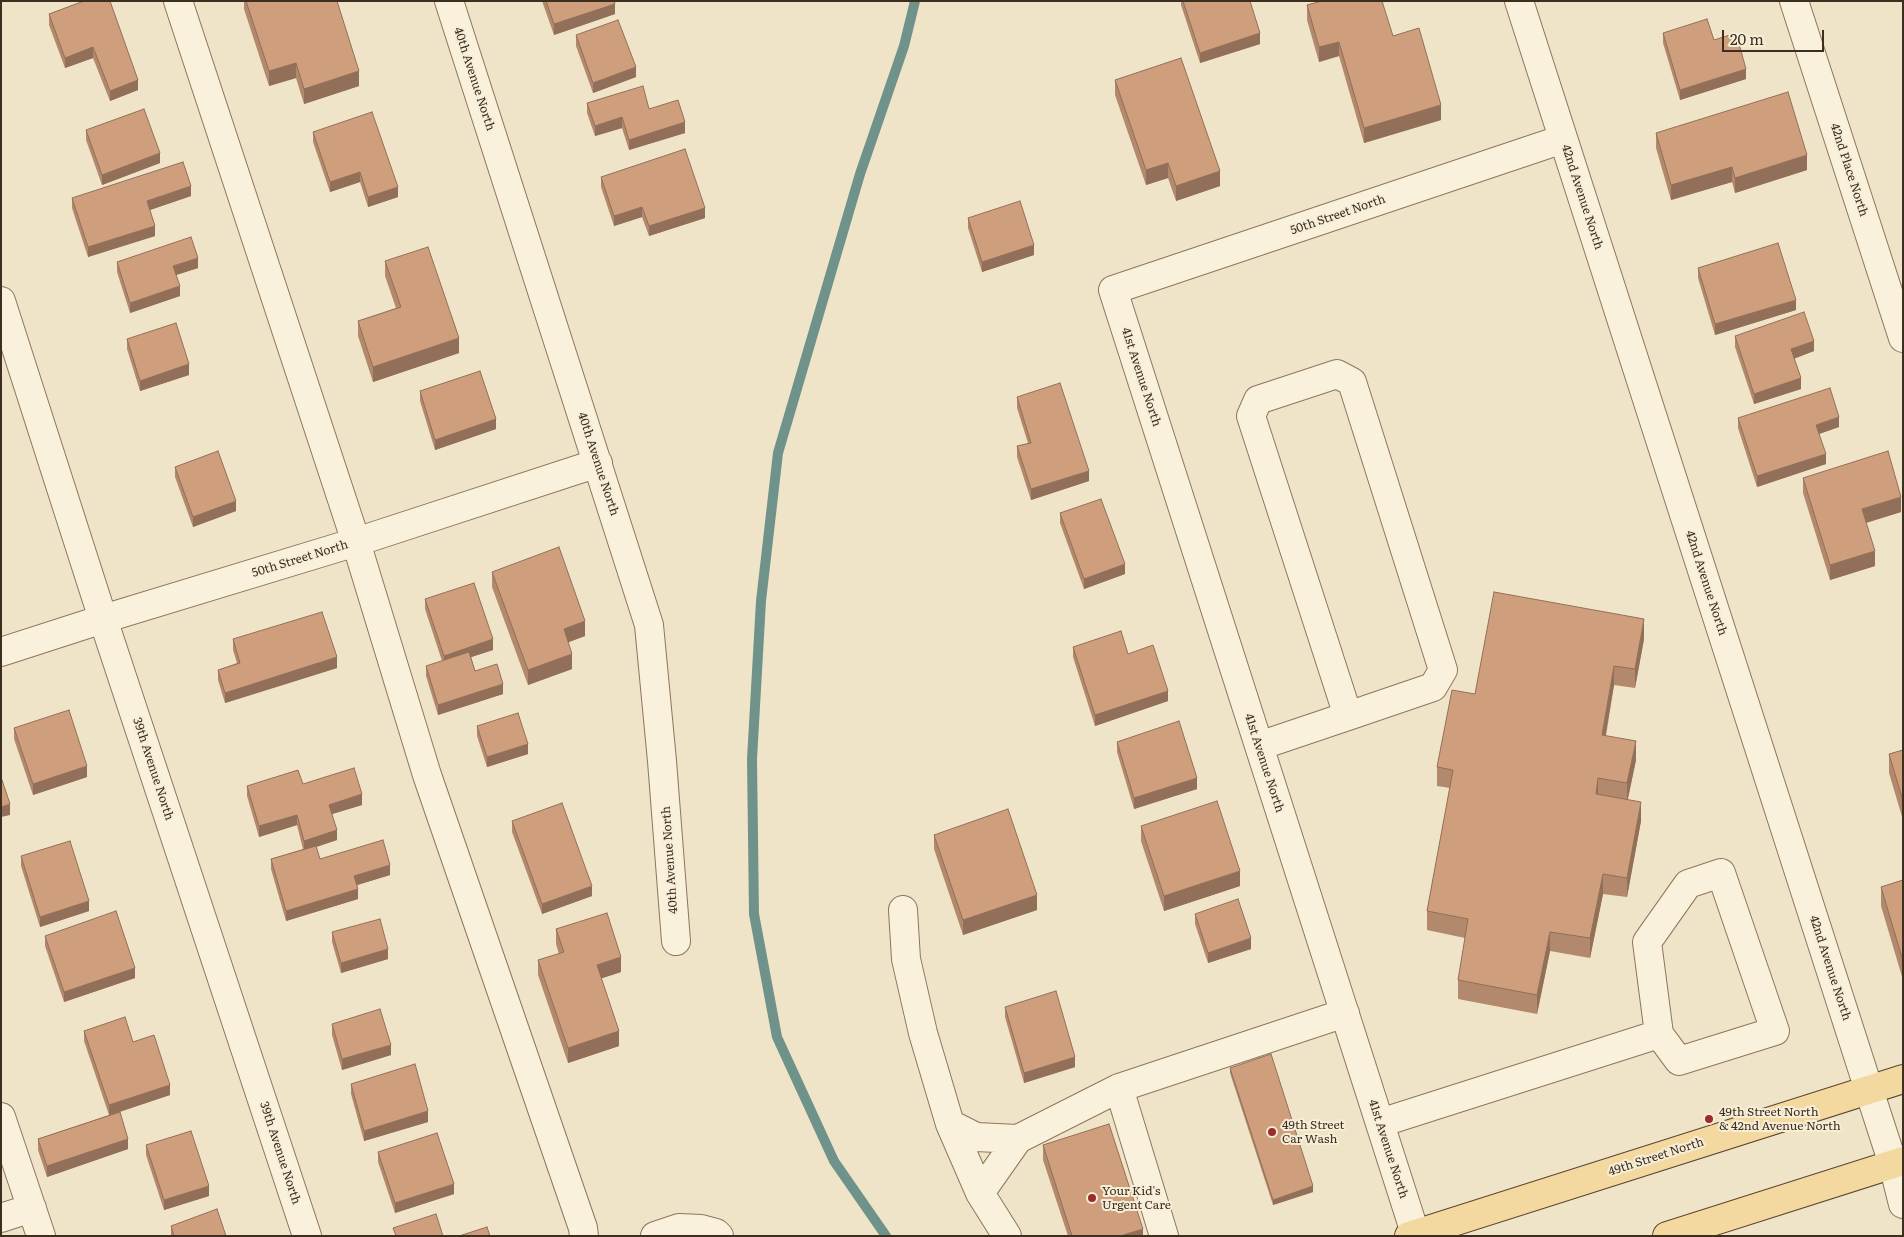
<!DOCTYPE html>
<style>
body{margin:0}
#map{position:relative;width:1904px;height:1237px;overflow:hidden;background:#f0e4c8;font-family:Literata,serif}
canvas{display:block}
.frame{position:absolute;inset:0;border:2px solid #3d2e20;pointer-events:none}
.scale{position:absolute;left:1722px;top:30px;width:102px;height:22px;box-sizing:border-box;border:2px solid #3d2e20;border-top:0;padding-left:6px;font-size:15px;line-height:18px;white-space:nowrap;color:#3d2e20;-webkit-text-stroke:4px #f7eed8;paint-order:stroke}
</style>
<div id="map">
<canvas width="1904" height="1237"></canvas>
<div class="frame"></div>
<div class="scale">20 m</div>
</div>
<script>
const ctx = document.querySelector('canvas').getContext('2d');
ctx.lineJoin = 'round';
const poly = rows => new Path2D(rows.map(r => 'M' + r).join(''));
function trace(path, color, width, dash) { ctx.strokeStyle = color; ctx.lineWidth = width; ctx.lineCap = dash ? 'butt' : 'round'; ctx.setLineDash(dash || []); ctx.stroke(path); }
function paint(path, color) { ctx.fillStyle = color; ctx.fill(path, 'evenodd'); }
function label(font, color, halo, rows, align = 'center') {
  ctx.font = font + ' Literata,serif'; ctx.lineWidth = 4; ctx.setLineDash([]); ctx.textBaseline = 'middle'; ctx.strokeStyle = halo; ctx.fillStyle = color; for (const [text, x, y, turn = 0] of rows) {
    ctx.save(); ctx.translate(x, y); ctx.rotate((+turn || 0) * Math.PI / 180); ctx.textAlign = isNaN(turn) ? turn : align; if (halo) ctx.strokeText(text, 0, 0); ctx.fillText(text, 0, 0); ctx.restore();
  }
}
trace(poly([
 [886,1236,834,1161,777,1037,754,914,752,759,761,601,778,453,860,174,904,46,915,1]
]), '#6f938a', 10);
const minor = poly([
 [178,1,356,542,427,775,583,1228,584,1236],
 [449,1,649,625,662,761,676,941],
 [1519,1,1869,1090,1893,1164,1903,1204],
 [1794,1,1903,338],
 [1,301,103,619,307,1236],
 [1,652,103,619,356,542,598,463],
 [1259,746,1348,716,1433,687,1443,670,1352,382,1337,374,1258,400,1251,416,1348,716],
 [903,910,906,959,923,1033,950,1124,980,1193,1007,1236],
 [1119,1088,1164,1236],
 [1,1117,41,1236],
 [1380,1123,1659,1034,1679,1061,1775,1031,1721,873,1688,884,1647,942,1659,1034],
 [950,1124,976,1137,1018,1139],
 [980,1193,1018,1139,1119,1088,1345,1013],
 [1,1218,32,1208],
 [655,1236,679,1228,701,1229,716,1233,719,1236],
 [1416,1236,1113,290,1563,139]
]);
const major = poly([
 [1409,1236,1903,1079],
 [1667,1236,1903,1161]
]);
trace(minor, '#8d765c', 30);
trace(major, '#5b4430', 30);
trace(minor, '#faf1dc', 28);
trace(major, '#f3d9a0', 28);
paint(poly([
 [84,1,138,90,110,101,93,58,65,68,49,25,49,14],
 [244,1,337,1,359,86,304,104,296,78,269,86,244,9],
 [542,1,614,1,615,14,554,35],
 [1181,1,1250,1,1260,44,1200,63,1181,5],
 [1307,5,1393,36,1441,120,1364,143,1339,56,1319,62,1307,20],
 [1663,33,1714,40,1746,79,1680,100,1663,43],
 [576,35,636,77,593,93,576,46],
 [1115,80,1220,186,1176,201,1168,178,1146,185,1115,95],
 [587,103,649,109,685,133,629,150,622,128,595,136,587,113],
 [86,130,160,163,102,185,86,140],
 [313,132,398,197,368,207,360,182,330,192,313,142],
 [1656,133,1807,170,1735,193,1732,182,1671,200,1656,148],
 [601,177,705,218,649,236,642,217,614,226,601,187],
 [191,196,150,210,155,236,88,257,72,208,72,198],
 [968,218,1034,255,982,272,968,228],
 [385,261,459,353,373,382,358,336,358,321,396,308,385,276],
 [117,262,198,268,176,275,180,296,130,313,117,272],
 [1698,268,1796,310,1715,335,1698,278],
 [1735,336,1814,351,1794,358,1801,389,1754,404,1735,347],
 [127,339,189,375,140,391,127,349],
 [420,391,496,429,435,450,420,401],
 [1017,397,1089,481,1031,500,1017,457,1017,446,1028,443,1017,408],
 [1738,418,1839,427,1819,434,1826,464,1757,487,1738,428],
 [175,467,236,511,193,527,175,477],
 [1803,478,1901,512,1866,523,1875,566,1830,580,1803,493],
 [1060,513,1125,574,1084,589,1060,523],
 [492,572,585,636,568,642,572,669,528,685,492,587],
 [425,599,493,650,471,657,475,671,503,694,438,715,426,676,426,666,442,661,425,609],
 [233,639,337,668,225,703,218,680,218,670,237,663,233,650],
 [1644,639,1635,688,1614,685,1606,736,1636,760,1628,799,1641,821,1627,897,1603,894,1590,958,1550,951,1537,1014,1458,999,1458,980,1465,938,1427,930,1427,911,1450,788,1437,786,1437,767],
 [1073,647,1168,701,1095,726,1073,657],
 [477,726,528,754,487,767,477,736],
 [14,728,87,777,33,795,14,739],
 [1117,742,1197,789,1134,809,1117,752],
 [1903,750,1903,820,1889,773,1889,754],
 [303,784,362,805,332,814,337,840,316,847,320,859,390,875,357,885,358,899,286,921,271,869,271,859,303,849,297,825,259,837,247,796,247,786],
 [512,821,592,896,542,914,512,832],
 [1141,826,1240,886,1164,911,1141,841],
 [934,835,1037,910,963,935,934,849],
 [21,856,89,911,40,927,21,866],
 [1903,880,1903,980,1881,906,1881,887],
 [1195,914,1251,949,1208,963,1195,924],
 [556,929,621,972,601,978,619,1046,568,1063,538,975,538,960,559,954,556,944],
 [332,932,388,959,341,973,332,942],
 [45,936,135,978,64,1002,45,946],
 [1005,1007,1075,1067,1024,1083,1005,1017],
 [332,1024,391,1055,342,1070,332,1035],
 [84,1031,133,1042,170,1095,120,1112,128,1149,47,1177,38,1150,38,1139,109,1115,84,1041],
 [1230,1068,1313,1192,1273,1205,1230,1073],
 [351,1084,428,1122,364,1141,351,1094],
 [146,1145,209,1196,164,1210,146,1155],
 [1043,1145,1143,1236,1068,1236,1043,1160],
 [378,1152,454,1194,395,1213,378,1162],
 [171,1226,226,1236,171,1236]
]), '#b2896c');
paint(poly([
 [615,4,615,14,554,35,554,24],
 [1260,33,1260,44,1200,63,1200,53],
 [1339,42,1339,56,1319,62,1319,47],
 [93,47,93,58,65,68,65,58],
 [296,63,296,78,269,86,269,71],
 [636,67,636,77,593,93,593,83],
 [1746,69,1746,79,1680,100,1680,90],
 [359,71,359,86,304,104,304,89],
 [138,80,138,90,110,101,110,91],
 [1441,105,1441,120,1364,143,1364,128],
 [622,117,622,128,595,136,595,126],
 [685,122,685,133,629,150,629,140],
 [160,153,160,163,102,185,102,175],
 [1807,155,1807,170,1735,193,1735,178],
 [1168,163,1168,178,1146,185,1146,170],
 [1732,167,1732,182,1671,200,1671,185],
 [1220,171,1220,186,1176,201,1176,186],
 [360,172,360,182,330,192,330,182],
 [191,186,191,196,147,211,147,201],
 [398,187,398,197,368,207,368,197],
 [642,207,642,217,614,226,614,216],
 [705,208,705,218,649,236,649,226],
 [155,226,155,236,88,257,88,247],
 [1034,245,1034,255,982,272,982,262],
 [198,258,198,268,173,276,173,266],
 [180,286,180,296,130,313,130,303],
 [1796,300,1796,310,1715,335,1715,324],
 [459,338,459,353,373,382,373,367],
 [1814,341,1814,351,1791,360,1791,349],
 [189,364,189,375,140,391,140,381],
 [1801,378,1801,389,1754,404,1754,394],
 [1839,417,1839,427,1816,435,1816,425],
 [496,419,496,429,435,450,435,440],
 [1826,454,1826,464,1757,487,1757,476],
 [1089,471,1089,481,1031,500,1031,489],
 [1901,497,1901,512,1862,524,1862,509],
 [236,501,236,511,193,527,193,517],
 [1875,551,1875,566,1830,580,1830,565],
 [1125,564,1125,574,1084,589,1084,579],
 [1644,619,1644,639,1635,688,1635,669],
 [585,621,585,636,564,644,564,629],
 [493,639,493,650,444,666,444,656],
 [572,654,572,669,528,685,528,670],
 [337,657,337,668,225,703,225,693],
 [1614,666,1614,685,1602,754,1602,735],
 [503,684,503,694,438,715,438,705],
 [1168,691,1168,701,1095,726,1095,715],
 [1636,741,1636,760,1627,802,1627,783],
 [528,744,528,754,487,767,487,757],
 [87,766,87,777,33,795,33,784],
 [1197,778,1197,789,1134,809,1134,798],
 [1598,778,1598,797,1596,794],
 [362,794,362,805,329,815,329,805],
 [1641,802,1641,821,1627,897,1627,878],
 [10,804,10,815,1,817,1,807],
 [297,815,297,825,259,837,259,826],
 [337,830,337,840,304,851,304,841],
 [390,865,390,875,354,886,354,876],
 [1240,871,1240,886,1164,911,1164,896],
 [1603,874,1603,894,1590,958,1590,938],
 [592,886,592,896,542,914,542,904],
 [358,889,358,899,286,921,286,911],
 [1037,895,1037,910,963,935,963,920],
 [89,901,89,911,40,927,40,917],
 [1550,932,1550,951,1537,1014,1537,995],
 [1251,938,1251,949,1208,963,1208,953],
 [388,949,388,959,341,973,341,963],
 [621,957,621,972,597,980,597,965],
 [135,968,135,978,64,1002,64,992],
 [619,1031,619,1046,568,1063,568,1048],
 [391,1045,391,1055,342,1070,342,1059],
 [1075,1057,1075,1067,1024,1083,1024,1073],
 [170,1085,170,1095,109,1115,109,1105],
 [428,1111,428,1122,364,1141,364,1131],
 [128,1139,128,1149,47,1177,47,1166],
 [454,1184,454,1194,395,1213,395,1203],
 [209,1186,209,1196,164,1210,164,1200],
 [1313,1186,1313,1192,1273,1205,1273,1200],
 [1143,1229,1143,1236,1120,1236]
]), '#916f58');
const building = poly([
 [84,1,110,1,138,80,110,91,93,47,65,58,49,14,84,1],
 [246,1,337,1,359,71,304,89,296,63,269,71,246,1],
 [546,1,614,1,615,4,554,24,546,1],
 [1183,1,1250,1,1260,33,1200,53,1183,1],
 [1322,1,1382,1,1393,36,1419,28,1441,105,1364,128,1339,42,1319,47,1307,5,1322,1],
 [1707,19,1714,40,1736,33,1746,69,1680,90,1663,33,1707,19],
 [618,20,636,67,593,83,576,35,618,20],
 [1181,58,1220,171,1176,186,1168,163,1146,170,1115,80,1181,58],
 [643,86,649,109,678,100,685,122,629,140,622,117,595,126,587,103,643,86],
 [1788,92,1807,155,1735,178,1732,167,1671,185,1656,133,1788,92],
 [144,109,160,153,102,175,86,130,144,109],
 [372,112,398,187,368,197,360,172,330,182,313,132,372,112],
 [685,149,705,208,649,226,642,207,614,216,601,177,685,149],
 [183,162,191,186,147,201,155,226,88,247,72,198,183,162],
 [1020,201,1034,245,982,262,968,218,1020,201],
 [191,237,198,258,173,266,180,286,130,303,117,262,191,237],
 [1778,243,1796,300,1715,324,1698,268,1778,243],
 [428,247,459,338,373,367,358,321,401,307,385,261,428,247],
 [1804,312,1814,341,1791,349,1801,378,1754,394,1735,336,1804,312],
 [176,323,189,364,140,381,127,339,176,323],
 [480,371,496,419,435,440,420,391,480,371],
 [1060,383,1089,471,1031,489,1017,446,1031,443,1017,397,1060,383],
 [1830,388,1839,417,1816,425,1826,454,1757,476,1738,418,1830,388],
 [218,451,236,501,193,517,175,467,218,451],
 [1888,451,1901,497,1862,509,1875,551,1830,565,1803,478,1888,451],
 [1101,499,1125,564,1084,579,1060,513,1101,499],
 [559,547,585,621,564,629,572,654,528,670,492,572,559,547],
 [474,583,493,639,444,656,425,599,474,583],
 [1494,592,1644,619,1635,669,1614,666,1602,735,1636,741,1627,783,1598,778,1596,794,1641,802,1627,878,1603,874,1590,938,1550,932,1537,995,1458,980,1468,919,1427,911,1453,770,1437,767,1452,690,1475,694,1494,592],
 [322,612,337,657,225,693,218,670,240,663,233,639,322,612],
 [1121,631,1128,654,1153,645,1168,691,1095,715,1073,647,1121,631],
 [469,652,475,671,497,664,503,684,438,705,426,666,469,652],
 [69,710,87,766,33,784,14,728,69,710],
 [518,713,528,744,487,757,477,726,518,713],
 [1179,721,1197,778,1134,798,1117,742,1179,721],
 [1903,750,1903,801,1889,754,1903,750],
 [354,768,362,794,329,805,337,830,304,841,297,815,259,826,247,786,298,770,303,784,354,768],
 [1,777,10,804,1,807,1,777],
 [1217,801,1240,871,1164,896,1141,826,1217,801],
 [562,803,592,886,542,904,512,821,562,803],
 [1008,809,1037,895,963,920,934,835,1008,809],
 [383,840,390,865,354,876,358,889,286,911,271,859,316,846,320,859,383,840],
 [70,841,89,901,40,917,21,856,70,841],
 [1903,880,1903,961,1881,887,1903,880],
 [1238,899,1251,938,1208,953,1195,914,1238,899],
 [116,911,135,968,64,992,45,936,116,911],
 [607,913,621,957,597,965,619,1031,568,1048,538,960,564,952,556,929,607,913],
 [380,919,388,949,341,963,332,932,380,919],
 [1056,991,1075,1057,1024,1073,1005,1007,1056,991],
 [380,1009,391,1045,342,1059,332,1024,380,1009],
 [125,1017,133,1042,154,1035,170,1085,109,1105,84,1031,125,1017],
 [1271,1054,1313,1186,1273,1200,1230,1068,1271,1054],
 [415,1064,428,1111,364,1131,351,1084,415,1064],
 [120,1112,128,1139,47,1166,38,1139,120,1112],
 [1109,1124,1143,1229,1120,1236,1072,1236,1043,1145,1109,1124],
 [191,1131,209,1186,164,1200,146,1145,191,1131],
 [437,1133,454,1184,395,1203,378,1152,437,1133],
 [217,1209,226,1236,174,1236,171,1226,217,1209],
 [436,1214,443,1236,396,1236,393,1228,436,1214],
 [487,1227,490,1236,459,1236,487,1227]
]);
paint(building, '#cf9f7d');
trace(building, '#916f58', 1);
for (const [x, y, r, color] of [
 [1709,1119,5,"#9e2a2b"],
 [1272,1132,5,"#9e2a2b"],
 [1092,1198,5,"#9e2a2b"]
]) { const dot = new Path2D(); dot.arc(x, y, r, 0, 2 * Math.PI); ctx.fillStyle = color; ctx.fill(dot); trace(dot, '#f7eed8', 2); }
label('12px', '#3d2e20', '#f7eed8', [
 ["40th Avenue North",474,79,72],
 ["42nd Place North",1849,170,72],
 ["42nd Avenue North",1582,197,72],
 ["50th Street North",1338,215,-19],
 ["41st Avenue North",1141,377,72],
 ["40th Avenue North",598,464,72],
 ["50th Street North",300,559,-17],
 ["42nd Avenue North",1706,583,72],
 ["41st Avenue North",1264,763,72],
 ["39th Avenue North",153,769,72],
 ["40th Avenue North",670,860,-94],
 ["42nd Avenue North",1830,968,72],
 ["41st Avenue North",1388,1149,72],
 ["39th Avenue North",280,1153,72],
 ["49th Street North",1656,1157,-18]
]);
label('12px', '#3d2e20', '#f7eed8', [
 ["49th Street North",1719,1112],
 ["& 42nd Avenue North",1719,1126],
 ["49th Street",1282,1125],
 ["Car Wash",1282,1139],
 ["Your Kid's",1102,1191],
 ["Urgent Care",1102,1205]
], 'left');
</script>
